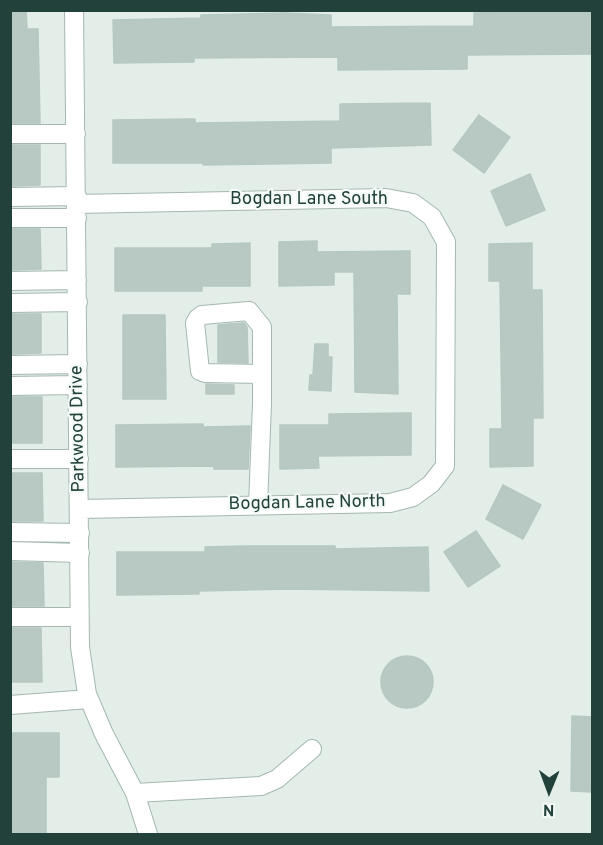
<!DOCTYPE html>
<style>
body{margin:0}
#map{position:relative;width:603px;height:845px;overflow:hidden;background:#e3eee9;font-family:Overpass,sans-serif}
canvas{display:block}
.frame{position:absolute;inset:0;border:12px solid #21413a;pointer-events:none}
.north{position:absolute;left:519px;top:761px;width:60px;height:60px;-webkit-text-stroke:4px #f4faf7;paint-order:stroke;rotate:181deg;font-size:16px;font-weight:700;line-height:24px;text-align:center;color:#21413a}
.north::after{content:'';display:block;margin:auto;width:21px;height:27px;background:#21413a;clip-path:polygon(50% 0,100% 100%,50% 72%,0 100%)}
</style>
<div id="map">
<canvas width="603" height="845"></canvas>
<div class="frame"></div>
<div class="north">N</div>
</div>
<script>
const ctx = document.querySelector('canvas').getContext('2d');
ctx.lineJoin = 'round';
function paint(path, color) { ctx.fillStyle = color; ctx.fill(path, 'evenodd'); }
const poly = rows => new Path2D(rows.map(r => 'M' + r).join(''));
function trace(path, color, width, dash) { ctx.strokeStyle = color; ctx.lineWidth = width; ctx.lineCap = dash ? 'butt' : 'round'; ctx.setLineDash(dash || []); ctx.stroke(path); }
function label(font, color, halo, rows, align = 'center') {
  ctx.font = font + ' Overpass,sans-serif'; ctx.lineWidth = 4.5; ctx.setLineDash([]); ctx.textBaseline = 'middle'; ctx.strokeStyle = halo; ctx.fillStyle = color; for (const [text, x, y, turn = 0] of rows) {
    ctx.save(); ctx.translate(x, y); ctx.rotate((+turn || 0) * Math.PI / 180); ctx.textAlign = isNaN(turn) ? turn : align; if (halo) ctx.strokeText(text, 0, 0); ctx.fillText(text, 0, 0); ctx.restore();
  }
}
const building = poly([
 [10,10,26,10,27,29,38,29,40,123,10,123,10,10],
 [592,10,592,54,467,55,467,69,338,70,338,57,194,58,194,62,114,63,113,20,201,18,201,15,284,13,331,15,331,27,474,26,474,13,592,10],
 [430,103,431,145,331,148,331,163,203,165,203,163,113,163,113,120,195,119,195,123,340,121,340,104,430,103],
 [479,115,510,137,484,173,453,150,479,115],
 [10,145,40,145,40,185,10,186,10,145],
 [530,174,545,210,506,226,491,191,530,174],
 [10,229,40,229,41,269,10,270,10,229],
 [317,241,317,252,410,251,410,294,397,294,398,394,355,392,354,272,334,272,334,285,279,286,279,242,317,241],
 [250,243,250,286,202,286,202,291,115,291,115,248,212,248,212,244,250,243],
 [532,243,532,290,542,290,543,418,533,418,533,466,490,467,490,429,502,429,500,281,489,281,489,244,532,243],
 [10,314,41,314,41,353,10,354,10,314],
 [123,315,165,315,166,399,123,399,123,315],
 [244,323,247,327,248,363,218,362,218,325,244,323],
 [315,344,328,344,328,357,332,357,331,391,309,390,310,375,313,375,315,344],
 [206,384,234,385,234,394,206,394,206,384],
 [10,397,42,397,42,443,10,443,10,397],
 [411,413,411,455,318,456,319,468,280,469,280,425,329,425,329,414,411,413],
 [203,424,203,427,250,426,248,469,214,469,214,466,116,467,116,425,203,424],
 [10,473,42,473,43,521,10,521,10,473],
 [503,485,541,505,523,539,486,519,503,485],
 [476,531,500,566,468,587,444,552,476,531],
 [244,546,335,546,335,549,428,547,429,591,290,589,199,591,199,594,117,595,117,552,205,552,205,547,244,546],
 [10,562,43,563,44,606,10,606,10,562],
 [10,628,41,628,42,682,10,682,10,628],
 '381 682a26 26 0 1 1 52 0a26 26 0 1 1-52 0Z',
 [572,716,592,717,592,792,571,791,572,716],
 [10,733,59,733,59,777,46,777,46,834,10,834,10,733]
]);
paint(building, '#b8c9c3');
trace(building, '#b5c8c1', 1.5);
const minor = poly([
 [74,10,80,647,87,694,104,734,135,793,148,834],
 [10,134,76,134],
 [10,197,77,196],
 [77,204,386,198,413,203,432,217,446,242,445,466,431,484,413,497,390,503,80,509],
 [10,218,77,218],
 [10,281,77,280],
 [10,303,78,302],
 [10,365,78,364],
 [10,386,78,385],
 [10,459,79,459],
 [258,505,262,404,262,327,249,311,202,315,198,318,195,323,200,371,205,373,262,374],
 [10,532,80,533],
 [10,551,80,553],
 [10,617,80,617],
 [10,705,89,699],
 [135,793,261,786,277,779,312,749]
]);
trace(minor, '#a5b7b1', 20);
trace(minor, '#fff', 18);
label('18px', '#21413a', '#f4faf7', [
 ["Bogdan Lane South",309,200],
 ["Parkwood Drive",79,429,-91],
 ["Bogdan Lane North",307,504,-1]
]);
</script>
